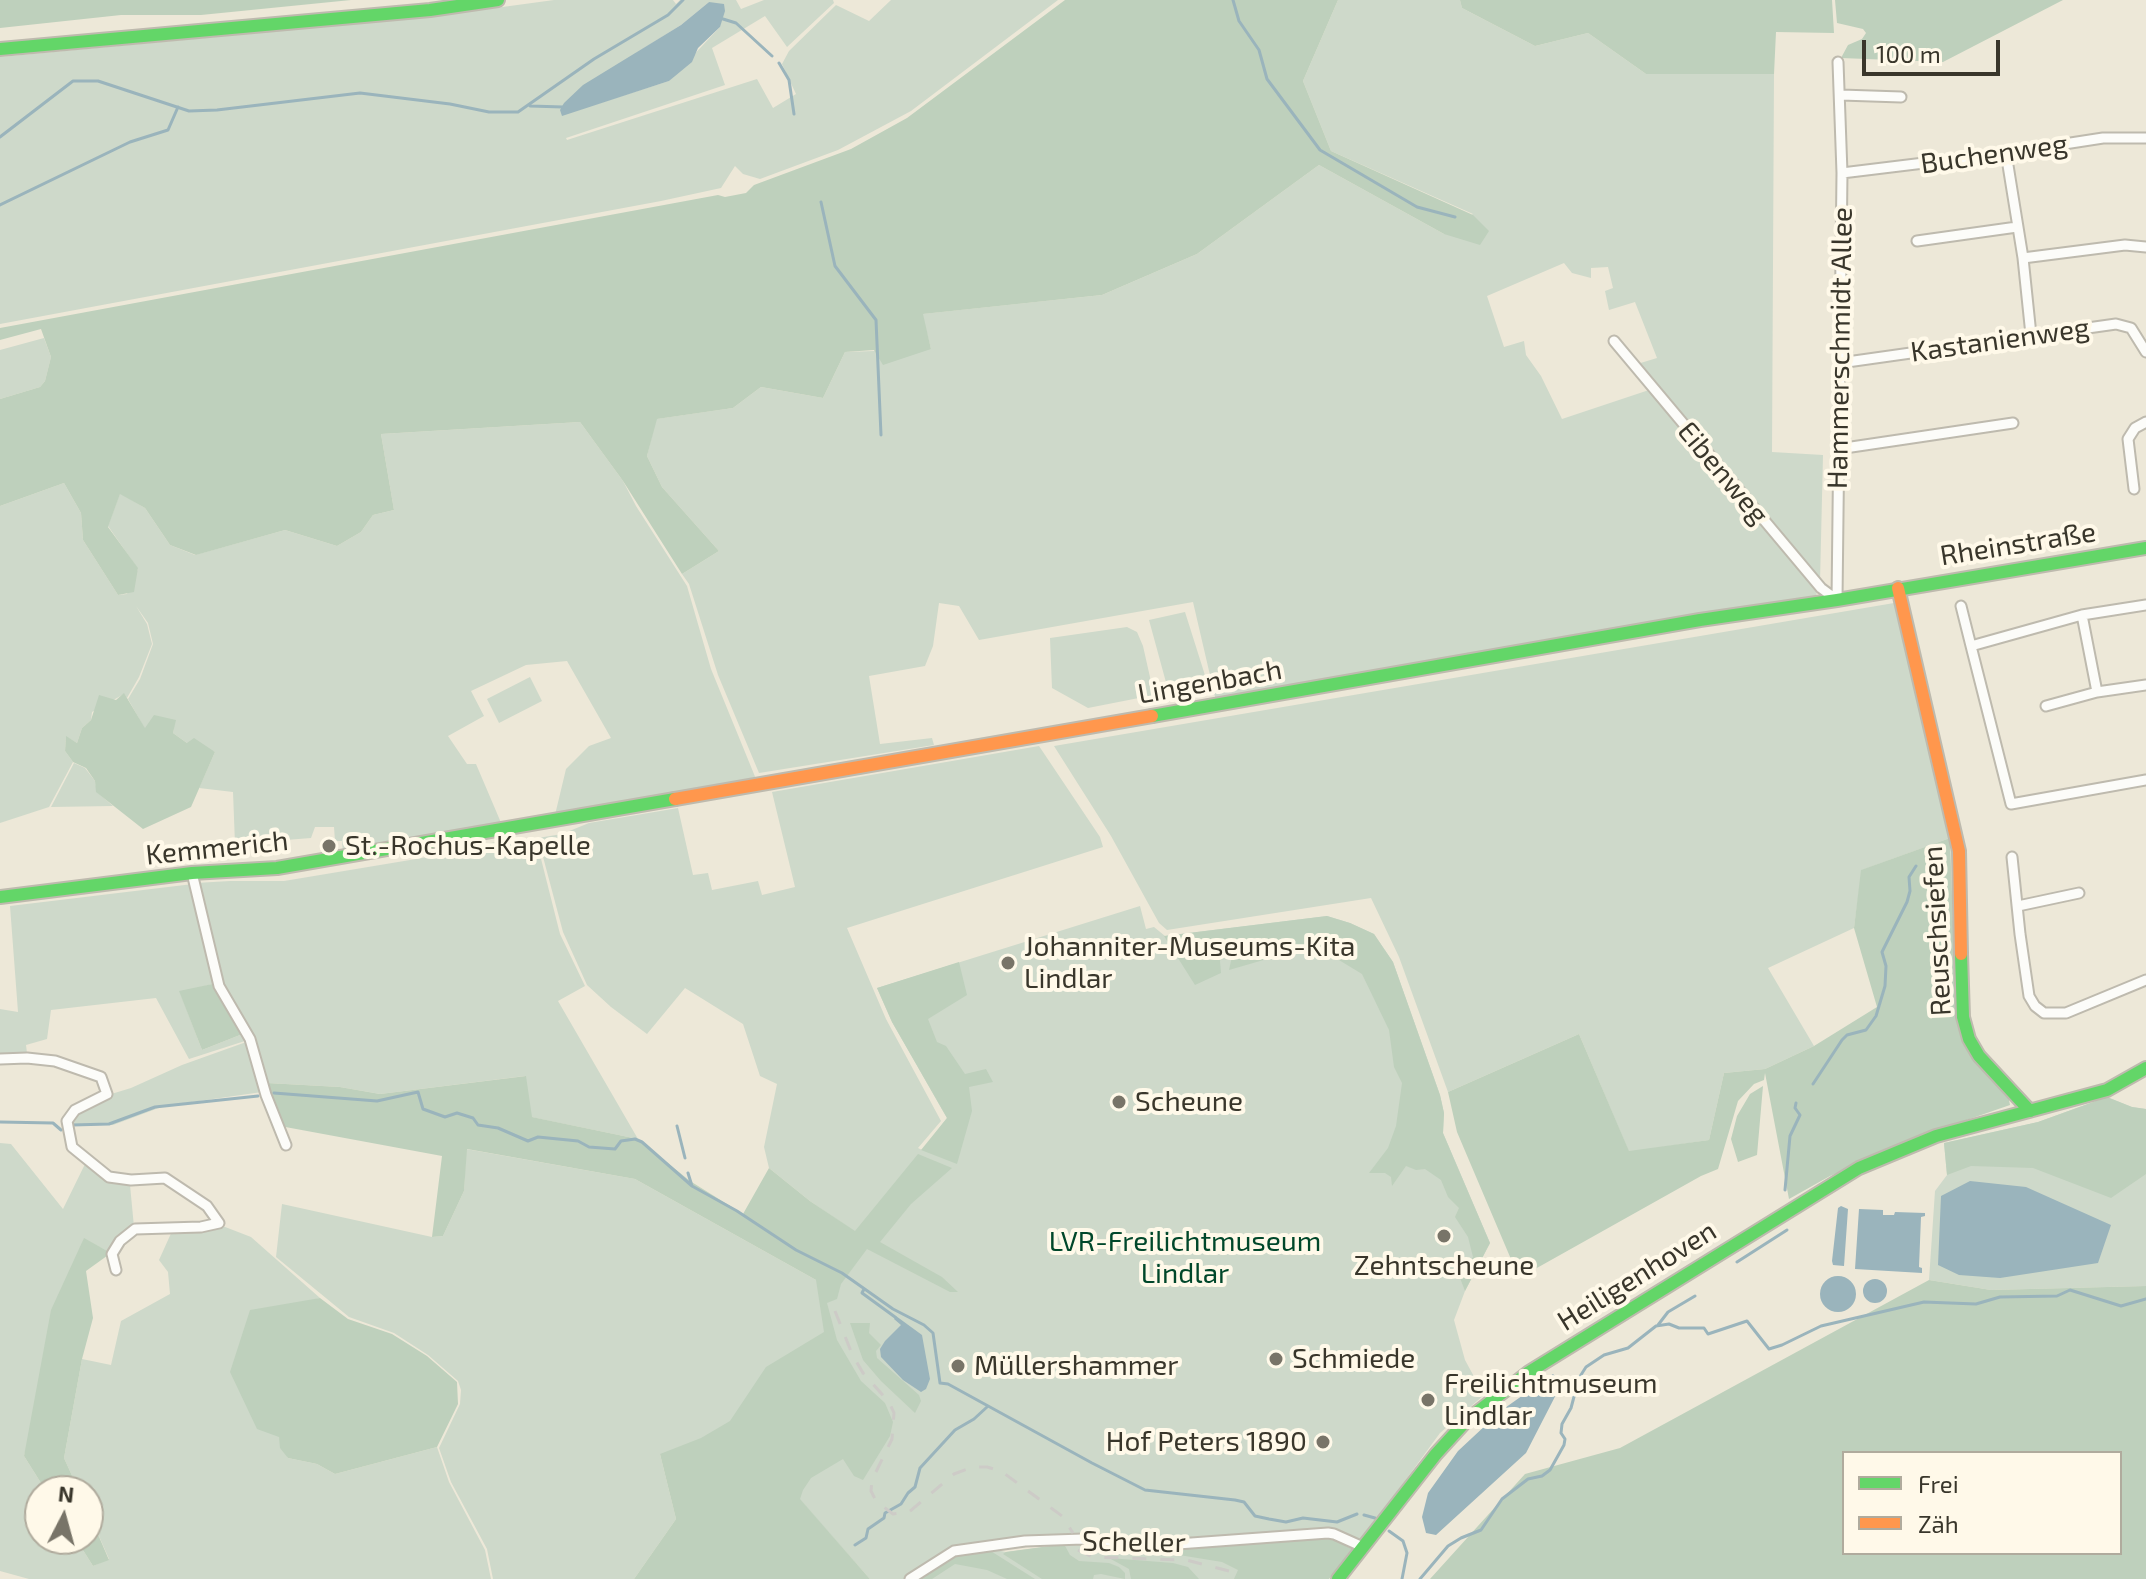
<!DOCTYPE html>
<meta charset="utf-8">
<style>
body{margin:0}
#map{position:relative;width:2146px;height:1579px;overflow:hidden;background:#ede8d8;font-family:"Exo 2",sans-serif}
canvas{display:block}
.legend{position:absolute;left:1842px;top:1451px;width:280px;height:104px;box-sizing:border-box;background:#fff9e9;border:2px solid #b0ab9d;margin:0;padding:10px 14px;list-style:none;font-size:24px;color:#39362b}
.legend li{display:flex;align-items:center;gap:16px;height:40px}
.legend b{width:40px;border:2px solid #b0ab9d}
.north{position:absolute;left:24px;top:1475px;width:80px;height:80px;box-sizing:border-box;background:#fff9e9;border:2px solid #b0ab9d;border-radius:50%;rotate:6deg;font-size:22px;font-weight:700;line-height:32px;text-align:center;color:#39362b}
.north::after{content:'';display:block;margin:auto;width:28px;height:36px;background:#787468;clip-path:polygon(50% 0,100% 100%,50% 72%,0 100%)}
.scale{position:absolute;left:1862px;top:40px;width:138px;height:36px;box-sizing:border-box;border:4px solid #39362b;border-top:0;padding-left:10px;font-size:24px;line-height:28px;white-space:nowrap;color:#39362b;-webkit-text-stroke:6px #fff9e9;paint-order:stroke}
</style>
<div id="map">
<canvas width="2146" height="1579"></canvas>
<ul class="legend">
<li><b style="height:10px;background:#63d668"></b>Frei</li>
<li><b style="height:10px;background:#ff974d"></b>Zäh</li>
</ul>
<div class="north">N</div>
<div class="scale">100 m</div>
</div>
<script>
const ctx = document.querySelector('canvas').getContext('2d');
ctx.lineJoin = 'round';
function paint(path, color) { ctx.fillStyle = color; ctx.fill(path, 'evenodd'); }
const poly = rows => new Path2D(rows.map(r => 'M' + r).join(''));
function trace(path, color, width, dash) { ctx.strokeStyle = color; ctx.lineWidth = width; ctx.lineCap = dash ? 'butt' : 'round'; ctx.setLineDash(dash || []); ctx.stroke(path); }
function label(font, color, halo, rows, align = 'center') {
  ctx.font = font + ' "Exo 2",sans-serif'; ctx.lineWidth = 8; ctx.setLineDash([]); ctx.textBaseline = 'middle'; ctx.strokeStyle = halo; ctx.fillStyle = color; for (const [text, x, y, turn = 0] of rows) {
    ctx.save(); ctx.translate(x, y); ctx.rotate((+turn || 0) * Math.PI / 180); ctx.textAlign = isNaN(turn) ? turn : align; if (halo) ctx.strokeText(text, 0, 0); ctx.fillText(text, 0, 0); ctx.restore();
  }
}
paint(poly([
 [554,0,673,0,676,4,680,0,736,0,741,9,764,0,833,0,834,3,787,47,765,16,712,48,725,85,566,138,567,140,757,79,773,108,796,94,782,64,789,51,836,5,869,21,891,0,1058,0,911,111,838,150,760,179,743,174,735,166,721,188,661,201,0,324,0,57,429,17],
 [709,2,720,27,669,81,562,115,636,53,681,25],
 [1338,0,1460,0,1462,8,1535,46,1588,33,1646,74,1774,74,1772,452,1823,455,1820,582,1634,365,1657,358,1635,302,1609,310,1605,291,1613,288,1608,267,1591,268,1591,278,1572,273,1564,263,1487,296,1504,347,1524,341,1526,355,1541,376,1562,419,1649,390,1818,588,1816,596,1216,701,1193,602,979,640,959,606,939,603,933,646,925,666,869,676,880,744,932,738,934,745,759,773,718,675,689,584,682,574,719,551,662,487,647,456,656,419,733,408,761,387,823,398,845,352,931,349,922,314,1102,295,1197,254,1319,165,1444,234,1473,214,1331,151,1303,81],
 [44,338,51,357,45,381,40,387,0,399,0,350],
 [580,422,623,481,636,506,687,586,711,669,756,779,555,815,566,769,589,746,611,738,567,661,526,665,471,691,484,716,448,736,467,764,476,764,502,825,343,854,342,841,335,841,334,827,315,827,311,838,235,844,233,792,199,788,215,752,187,743,173,733,175,720,145,729,128,699,140,679,153,644,148,623,136,606,147,624,152,644,139,677,127,698,124,694,92,712,91,720,82,728,77,743,66,737,65,751,73,762,49,807,0,823,0,506,64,483,81,513,83,540,118,595,127,594,138,569,108,526,120,493,145,508,170,545,195,555,285,530,337,546,361,532,373,515,394,510,381,434],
 [1894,603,1950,838,1862,870,1854,928,1768,968,1814,1046,1765,1069,1724,1073,1709,1140,1629,1152,1579,1034,1448,1092,1399,957,1371,898,1167,930,1159,923,1111,836,1054,746],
 [1185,612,1209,688,1170,697,1149,620],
 [1127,627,1137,632,1143,646,1154,695,1088,708,1052,688,1050,638],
 [530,677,542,701,499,723,487,699],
 [1039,746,1100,837,1103,847,847,928,886,1019,941,1121,918,1148,922,1150,947,1118,892,1022,877,988,1140,906,1146,929,1154,927,1165,936,1327,916,1350,923,1374,934,1393,962,1440,1095,1444,1113,1443,1133,1490,1243,1465,1291,1454,1320,1465,1360,1484,1395,1440,1433,1361,1541,1334,1529,1138,1540,1104,1535,1079,1535,985,1541,953,1547,904,1579,870,1579,800,1500,660,1454,676,1519,634,1579,493,1579,487,1549,451,1482,439,1448,460,1404,461,1390,458,1381,428,1355,394,1333,349,1317,276,1257,282,1204,432,1237,443,1236,464,1191,466,1149,635,1179,816,1280,855,1232,810,1201,769,1168,764,1147,777,1084,760,1076,743,1024,685,988,647,1034,611,1007,587,985,563,932,538,838,562,834,589,823,678,808,693,875,708,873,712,890,758,881,762,895,795,887,772,792],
 [74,763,85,768,95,781,97,792,113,806,51,807],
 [514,838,536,839,560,934,585,986,558,1001,638,1139,531,1117,525,1076,380,1094,340,1087,267,1083,255,1038,220,985,196,883,230,881,284,881,422,858],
 [193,884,217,983,180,992,202,1050,245,1033,248,1040,189,1059,156,998,51,1010,47,1039,26,1045,27,1053,0,1056,0,1009,18,1012,10,906],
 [249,1041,262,1092,164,1106,113,1125,68,1125,76,1111,108,1095,131,1088,182,1065],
 [2107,1097,2132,1107,2146,1109,2146,1286,1991,1290,1929,1280,1935,1191,1947,1175,1944,1143,2038,1122],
 [0,1143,11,1144,63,1209,86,1162,107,1178,130,1185,134,1227,111,1253,84,1239,24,1456,46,1491,40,1491,40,1539,76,1539,93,1566,109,1559,88,1511,88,1491,79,1491,64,1458,82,1359,111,1365,121,1321,170,1294,168,1272,159,1260,173,1229,220,1225,251,1237,320,1298,310,1301,279,1437,288,1458,317,1464,335,1474,437,1447,449,1482,485,1550,491,1579,29,1579,0,1571],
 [1083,1542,1137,1549,1263,1542,1260,1579,917,1579,986,1548,1006,1552]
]), '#ced9ca');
paint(poly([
 [0,0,351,0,201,15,121,15,0,28],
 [1065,0,1338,0,1303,81,1331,151,1473,215,1489,231,1480,245,1444,234,1319,165,1197,254,1102,295,923,314,931,349,883,365,874,350,845,352,823,398,761,387,733,408,657,419,647,456,662,487,719,551,682,574,623,481,580,422,381,434,394,510,373,515,361,532,337,546,285,530,196,555,170,545,145,508,120,494,108,527,138,568,134,592,118,595,83,540,81,513,64,483,0,506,0,399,40,387,45,381,51,357,41,329,0,340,0,328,718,195,725,197,746,193,754,185,851,149,907,118],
 [1460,0,1832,0,1834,33,1776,32,1774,74,1646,74,1588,33,1535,46,1462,8],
 [1835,0,2063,0,1943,62,1841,58,1848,45,1862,39,1866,33,1863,29,1837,23],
 [124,693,145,728,154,715,176,720,173,733,187,743,194,738,215,752,191,807,143,829,96,792,95,781,86,768,73,762,65,751,66,736,77,743,82,728,91,720,99,695,116,700],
 [1950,838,1956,1009,1965,1042,2007,1090,2010,1105,1935,1131,1830,1176,1789,1199,1765,1073,1764,1080,1754,1084,1738,1101,1718,1169,1701,1176,1519,1278,1457,1132,1448,1092,1579,1034,1629,1151,1709,1140,1724,1073,1765,1069,1814,1046,1877,1007,1854,928,1861,870],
 [1327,916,1350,923,1374,934,1393,962,1440,1095,1444,1113,1443,1133,1490,1243,1465,1291,1460,1278,1473,1257,1468,1237,1455,1217,1459,1208,1448,1197,1441,1180,1425,1169,1416,1170,1406,1166,1392,1186,1391,1177,1385,1173,1369,1173,1388,1148,1396,1126,1402,1083,1394,1067,1389,1030,1362,974,1334,957,1305,948,1229,970,1233,952,1245,953,1246,950,1245,947,1235,941,1230,942,1220,961,1221,973,1195,985,1164,936],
 [959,962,967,995,928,1019,937,1042,946,1046,965,1074,986,1069,993,1082,969,1087,972,1111,957,1164,921,1150,947,1118,892,1022,877,988],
 [217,983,245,1033,202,1050,179,991],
 [526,1076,532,1117,638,1139,690,1181,743,1214,769,1168,810,1201,855,1231,918,1154,952,1168,911,1204,880,1242,942,1277,958,1292,950,1292,867,1249,841,1284,837,1299,827,1303,837,1340,861,1381,885,1403,893,1422,890,1436,863,1480,854,1476,843,1459,811,1478,803,1490,800,1499,870,1579,634,1579,676,1519,660,1454,701,1438,730,1421,766,1367,824,1332,816,1280,635,1179,467,1149,464,1191,443,1236,432,1237,442,1156,280,1126,269,1096,267,1083,340,1087,380,1094],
 [1763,1086,1757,1155,1738,1162,1731,1139,1737,1116,1750,1094],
 [2107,1097,2132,1107,2146,1109,2146,1174,2111,1198,2033,1168,1971,1166,1947,1175,1944,1143,2038,1122],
 [84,1238,111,1253,86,1271,93,1318,82,1359,64,1458,79,1491,46,1491,24,1456,51,1310],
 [1929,1280,1991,1290,2146,1286,2146,1579,1430,1579,1525,1474,1620,1448],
 [1844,1453,2120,1453,2120,1553,1844,1553],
 [320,1298,348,1319,392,1334,427,1356,457,1382,458,1404,437,1447,335,1474,317,1464,288,1458,280,1448,279,1437,257,1429,230,1372,250,1310],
 [850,1323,870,1323,869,1333,881,1345,876,1351,877,1358,919,1395,921,1401,915,1413,881,1381,863,1360],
 [88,1511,109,1560,93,1566,76,1539,88,1539],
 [1331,1538,1352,1549,1329,1579,1234,1579,1238,1570,1222,1562,1179,1555,1168,1556,1137,1549],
 [1064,1544,1070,1555,1079,1561,1109,1563,1119,1567,1125,1573,1125,1579,1101,1574,1094,1575,1093,1579,1042,1579,1003,1554,1006,1552],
 [986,1548,1035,1579,1007,1579,987,1570,955,1564,932,1579,917,1579,955,1554],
 [1109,1558,1173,1563,1188,1567,1199,1579,1131,1579,1129,1569]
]), '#bed0bc');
paint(poly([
 [709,2,724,4,725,11,720,27,698,48,692,62,669,81,562,116,560,110,564,103,583,85,681,25],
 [1970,1181,2026,1187,2111,1225,2098,1263,2000,1278,1959,1275,1938,1265,1941,1196],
 [1841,1206,1848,1209,1844,1266,1833,1265,1832,1261,1838,1208],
 [1859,1209,1883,1210,1883,1215,1894,1215,1895,1212,1925,1213,1925,1216,1921,1217,1919,1267,1922,1268,1922,1273,1855,1269],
 '1820 1294a18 18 0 1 1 36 0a18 18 0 1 1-36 0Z',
 '1863 1291a12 12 0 1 1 24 0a12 12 0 1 1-24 0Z',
 [896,1316,922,1335,930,1379,926,1389,921,1392,903,1380,881,1357,880,1349,885,1341,901,1325,894,1319],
 [1553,1374,1562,1383,1526,1453,1436,1535,1426,1533,1422,1517,1428,1493,1458,1451,1502,1410]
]), '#9ab4bc');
trace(poly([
 [1233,0,1239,21,1259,50,1267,79,1320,150,1417,207,1455,217],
 [723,19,736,23,772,56],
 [779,63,789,80,794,114],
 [530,106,563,107],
 [0,137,73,81,98,81,189,111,217,110,360,93,450,104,489,112,518,112,594,59,668,15,683,0],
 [821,202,835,266,876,320,881,435],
 [0,205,130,142,168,130,178,107],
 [1813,1084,1842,1040,1847,1035,1866,1030,1876,1016,1885,986,1886,966,1882,952,1907,902,1910,891,1909,877,1916,866],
 [274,1093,377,1101,418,1092,423,1109,445,1117,457,1113,473,1118,478,1125,498,1128,528,1141,538,1137,578,1141,589,1147,615,1149,621,1141,635,1139,642,1142,692,1186],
 [0,1122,53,1123,61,1130],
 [72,1125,109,1124,155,1107,258,1096],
 [677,1126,685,1158],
 [688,1173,692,1186,737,1211,796,1250,842,1273,893,1309,924,1325,933,1333,940,1383,948,1384,1092,1463,1145,1490,1235,1500,1244,1502,1255,1516,1269,1519,1286,1522,1303,1518,1337,1522,1357,1514],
 [1785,1190,1790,1136,1800,1115,1795,1108,1796,1103],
 [1737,1262,1787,1230],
 [864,1289,862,1293,895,1317],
 [1658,1325,1668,1312,1695,1296],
 [1364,1515,1375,1518],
 [1389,1531,1403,1541,1407,1553,1402,1579],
 [855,1545,866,1538,868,1529,884,1518,885,1513,901,1504,908,1493,915,1487,920,1468,955,1430,974,1419,987,1407],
 [1420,1579,1448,1546,1461,1538,1481,1530,1502,1499,1528,1479,1542,1476,1550,1470,1564,1445,1565,1439,1561,1433,1562,1424,1571,1408,1579,1378,1586,1367,1604,1355,1628,1348,1656,1326,1669,1324,1679,1328,1704,1328,1708,1334,1747,1321,1769,1349,1782,1345,1821,1326,1924,1302,1976,1304,2000,1297,2057,1296,2070,1290,2121,1306,2146,1299]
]), '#9ab4bc', 3);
const street = poly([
 [1841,95,1901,97],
 [2006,153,2023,258,2031,335],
 [1842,173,2006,153,2103,138,2146,138],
 [1917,241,2017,227],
 [2023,258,2125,245,2146,247],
 [1614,341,1821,588,1837,600],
 [1840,363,2116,324,2131,328,2146,352],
 [1838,449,2013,423],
 [2134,489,2128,439,2135,428,2146,422],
 [1837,600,1842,173,1838,62],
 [2146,605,2082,615,1971,646,2011,804,2146,780],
 [1961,606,1971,646],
 [2082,615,2097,692],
 [2046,706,2097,692,2146,685],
 [2012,857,2020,934,2029,996,2035,1006,2044,1013,2066,1013,2146,980],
 [192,873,219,986,250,1039,266,1095,286,1145],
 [2018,906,2079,893],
 [0,1059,27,1058,55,1061,101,1077,107,1094,75,1110,67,1121,72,1147,109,1177,131,1180,165,1178,207,1206,219,1223,201,1227,135,1229,120,1241,112,1254,116,1270],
 [910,1579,954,1551,1025,1541,1083,1539,1164,1545,1328,1533,1334,1534,1363,1547]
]);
const fast = poly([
 [0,49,430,10,498,0],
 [1152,716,1700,620,1837,600,2146,548],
 [0,897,192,873,277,868,675,799],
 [1961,954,1963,1017,1969,1039,1979,1056,2030,1111],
 [1338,1579,1436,1454,1467,1420,1529,1372,1859,1168,1936,1136,2107,1090,2146,1068]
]);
const slow = poly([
 [1898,588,1959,851,1961,954],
 [675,799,1152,716]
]);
trace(street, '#bebaae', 13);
trace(fast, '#bebaae', 16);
trace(slow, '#bebaae', 16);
trace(street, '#fcfcf9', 9);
trace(fast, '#63d668', 12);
trace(slow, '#ff974d', 12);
trace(poly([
 [835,1311,852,1354,863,1373,889,1402,894,1413,892,1439,872,1480,871,1491,876,1501,893,1514,909,1512,954,1474,973,1467,987,1467,1001,1471,1062,1516,1073,1533],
 [1078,1550,1092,1557,1186,1560,1233,1572]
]), '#cdcbc7', 3, [14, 14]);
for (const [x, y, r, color] of [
 [329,846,8,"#787468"],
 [1008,963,8,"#787468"],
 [1119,1102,8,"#787468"],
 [1444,1236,8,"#787468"],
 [1276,1359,8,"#787468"],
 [958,1366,8,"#787468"],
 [1428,1400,8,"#787468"],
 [1323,1442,8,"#787468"]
]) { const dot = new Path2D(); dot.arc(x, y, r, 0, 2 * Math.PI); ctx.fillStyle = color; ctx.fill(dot); trace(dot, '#fff9e9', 3); }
label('28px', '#39362b', '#fff9e9', [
 ["Buchenweg",1994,154,-8],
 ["Kastanienweg",2000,340,-8],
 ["Hammerschmidt Allee",1840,348,-89],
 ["Eibenweg",1723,473,50],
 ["Rheinstraße",2018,544,-9],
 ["Lingenbach",1210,682,-10],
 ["Kemmerich",217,848,-6],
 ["Reuschsiefen",1937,931,-93],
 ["Heiligenhoven",1637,1276,-32],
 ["Scheller",1134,1542,1]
]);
label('28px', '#39362b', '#fff9e9', [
 ["St.-Rochus-Kapelle",345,846],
 ["Johanniter-Museums-Kita",1024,947],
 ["Lindlar",1024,979],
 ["Scheune",1135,1102],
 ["Zehntscheune",1444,1266,"center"],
 ["Schmiede",1292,1359],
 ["Müllershammer",974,1366],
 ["Freilichtmuseum",1444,1384],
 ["Lindlar",1444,1416],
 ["Hof Peters 1890",1307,1442,"right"]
], 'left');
label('28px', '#00472a', '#fff9e9', [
 ["LVR-Freilichtmuseum",1185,1242],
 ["Lindlar",1185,1274]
]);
</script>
